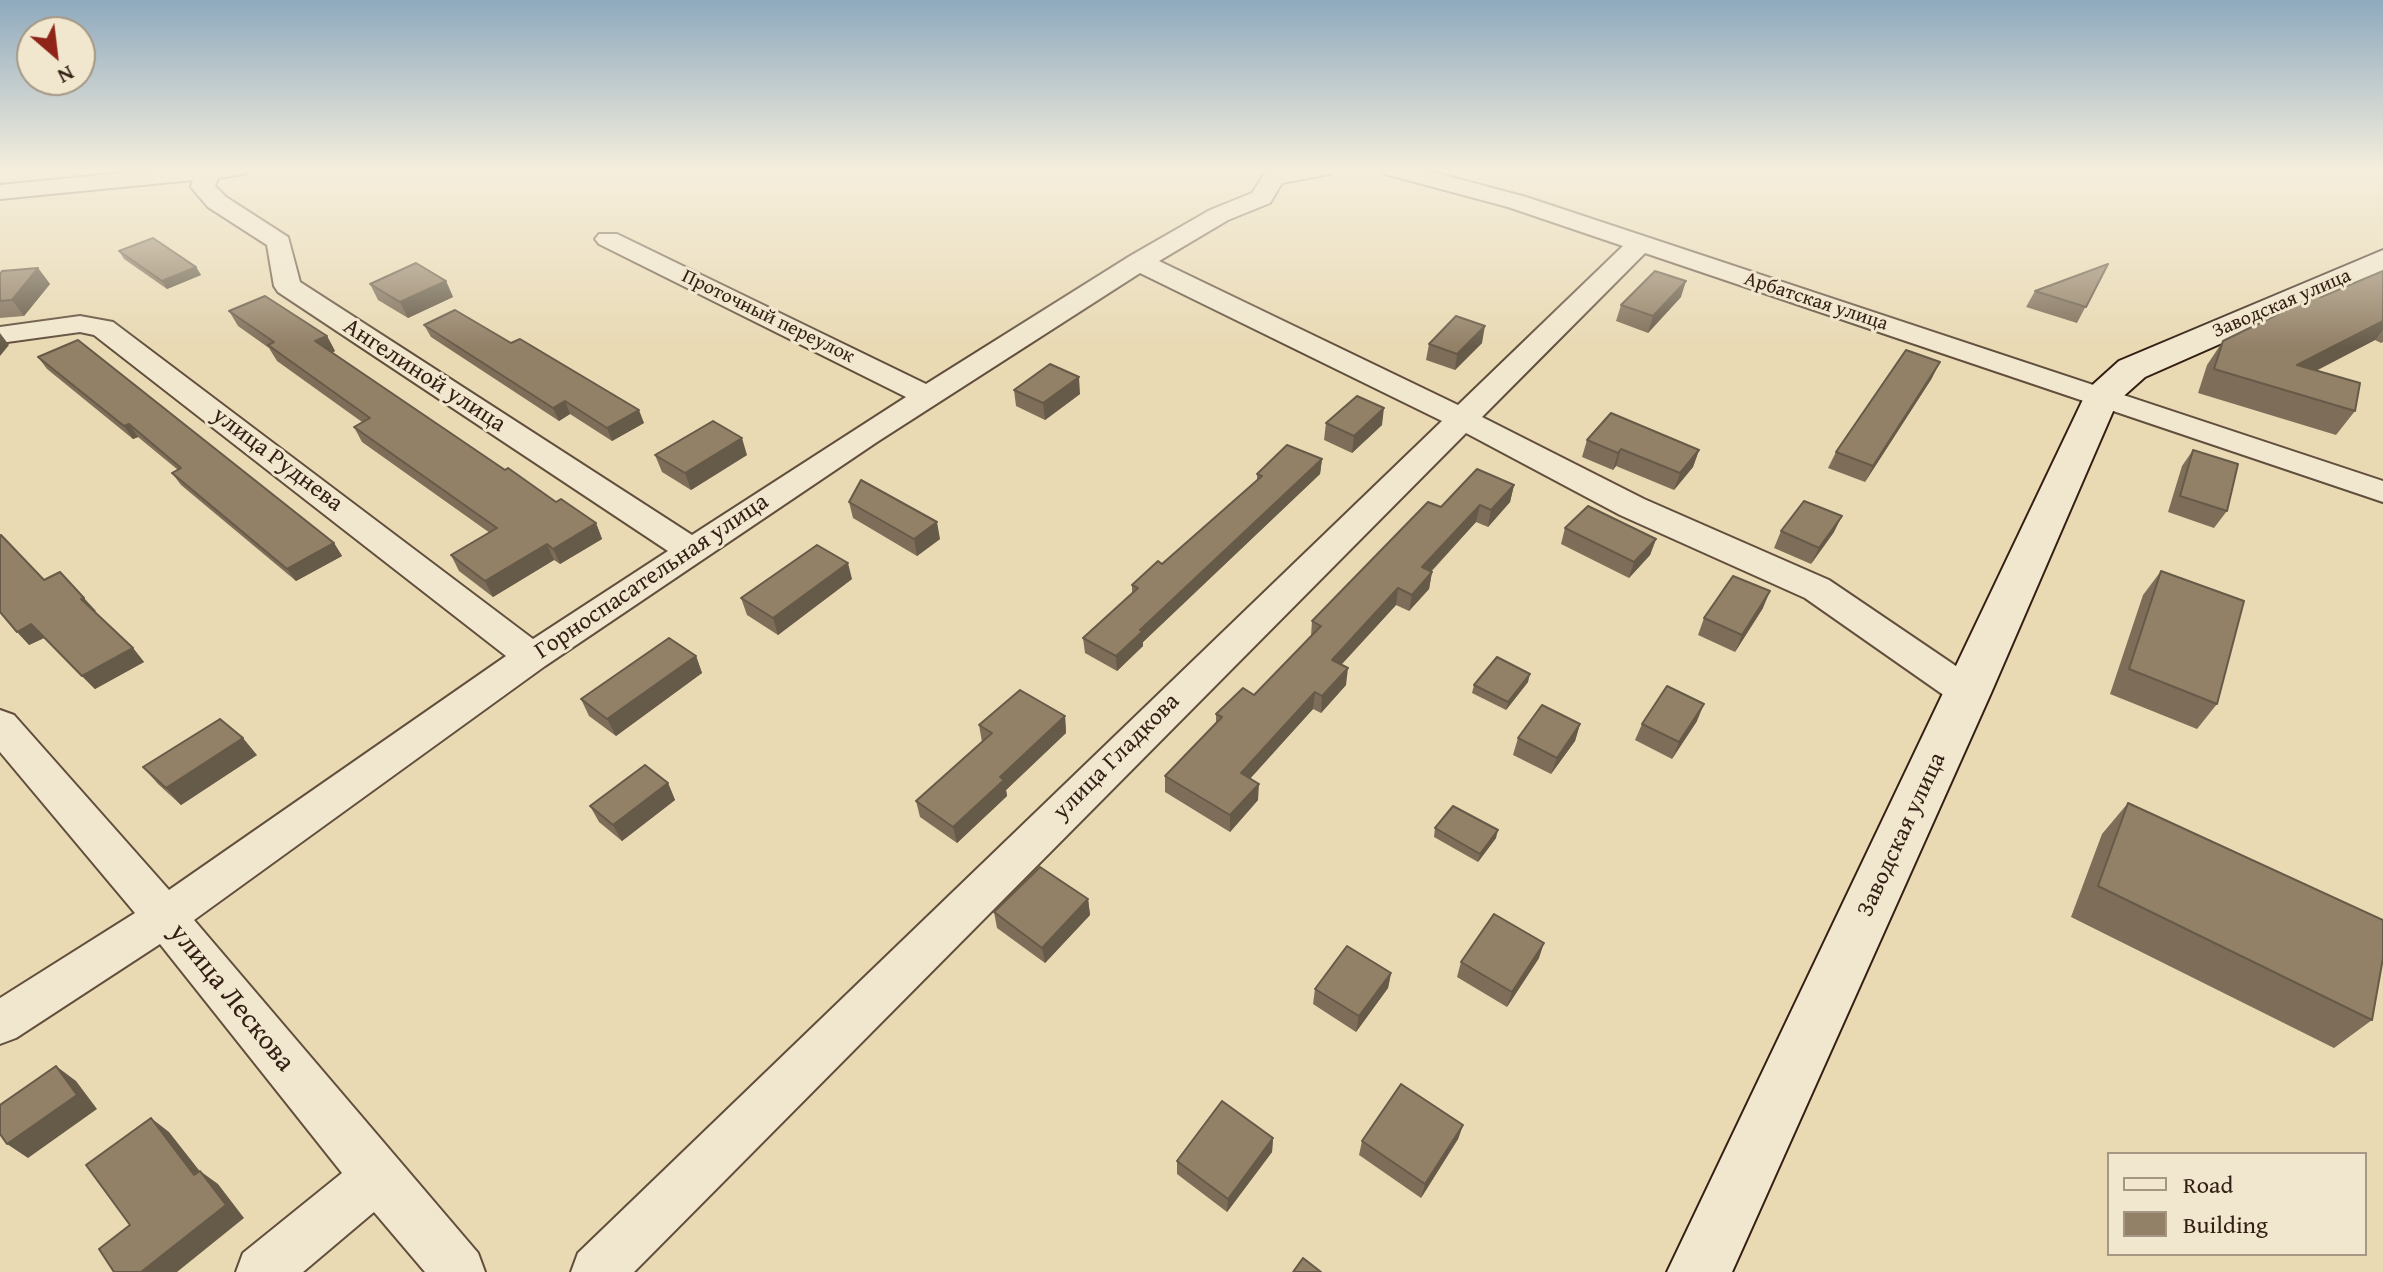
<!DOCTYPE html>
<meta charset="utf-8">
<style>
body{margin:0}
#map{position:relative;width:2383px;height:1272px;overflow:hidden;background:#e9dab4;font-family:"Gentium Book Plus",serif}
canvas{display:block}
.legend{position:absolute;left:2107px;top:1152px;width:260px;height:104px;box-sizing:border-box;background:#f1e7ce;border:2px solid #a59784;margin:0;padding:10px 14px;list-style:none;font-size:24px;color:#341f14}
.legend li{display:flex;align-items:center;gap:16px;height:40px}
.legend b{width:40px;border:2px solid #a59784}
.north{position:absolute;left:16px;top:16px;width:80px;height:80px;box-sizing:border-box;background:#f1e7ce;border:2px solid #a59784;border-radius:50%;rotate:152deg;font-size:22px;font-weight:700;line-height:32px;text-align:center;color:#341f14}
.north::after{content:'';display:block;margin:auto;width:28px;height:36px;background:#8f2418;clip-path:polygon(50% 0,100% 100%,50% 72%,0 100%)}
</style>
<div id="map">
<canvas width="2383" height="1272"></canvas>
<ul class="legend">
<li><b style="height:10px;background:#f1e7ce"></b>Road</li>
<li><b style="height:22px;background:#928067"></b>Building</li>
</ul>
<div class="north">N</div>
</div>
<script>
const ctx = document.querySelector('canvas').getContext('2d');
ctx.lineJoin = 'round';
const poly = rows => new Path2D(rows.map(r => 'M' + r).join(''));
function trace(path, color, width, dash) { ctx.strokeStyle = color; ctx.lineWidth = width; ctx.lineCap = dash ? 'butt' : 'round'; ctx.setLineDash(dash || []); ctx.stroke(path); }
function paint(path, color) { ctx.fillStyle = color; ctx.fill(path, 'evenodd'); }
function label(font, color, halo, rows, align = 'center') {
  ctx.font = font + ' "Gentium Book Plus",serif'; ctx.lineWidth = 6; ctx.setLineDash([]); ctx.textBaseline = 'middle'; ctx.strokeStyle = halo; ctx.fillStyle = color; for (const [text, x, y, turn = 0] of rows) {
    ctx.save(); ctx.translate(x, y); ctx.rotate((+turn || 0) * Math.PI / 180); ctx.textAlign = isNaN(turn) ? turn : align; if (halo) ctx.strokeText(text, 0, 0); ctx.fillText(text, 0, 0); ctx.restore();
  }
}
const street = poly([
 [161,169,249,169,245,174,218,178,215,186,226,197,288,237,300,282,692,535,906,397,599,244,595,239,599,234,617,234,926,384,1130,256,1210,210,1252,193,1266,172,1278,169,1334,169,1330,174,1282,183,1270,203,1228,220,1159,261,1458,405,1623,246,1508,207,1385,174,1381,169,1421,169,1526,197,2383,481,2383,502,1645,253,1482,417,1644,499,1829,580,1981,683,1987,693,1981,703,1968,707,1955,703,1805,598,1620,515,1466,433,634,1272,571,1272,578,1253,1442,421,1140,273,877,442,545,666,194,920,478,1253,485,1272,425,1272,374,1212,303,1272,236,1272,243,1253,342,1173,160,944,16,1038,0,1044,0,998,135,913,0,752,0,710,14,715,169,890,506,656,94,335,80,332,0,343,0,327,80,316,113,322,533,639,668,551,278,292,274,286,267,245,208,207,191,187,193,180,0,199,0,185,161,169]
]);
const secondary = poly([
 [2383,250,2383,272,2145,377,2117,402,1991,693,1732,1272,1667,1272,2088,389,2119,361,2383,250]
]);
trace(street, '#614e3c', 4);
trace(secondary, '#341f14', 4);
paint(street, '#f1e7ce');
paint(secondary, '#f1e7ce');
paint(poly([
 [119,251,196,267,201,275,167,289,124,259],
 [2108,264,2077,323,2026,307,2035,291],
 [38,268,50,284,24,316,0,318,0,274],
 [2383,271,2383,342,2381,343,2375,340,2316,371,2355,411,2336,435,2198,393,2207,365,2223,341],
 [446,281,453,297,408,318,378,300,370,284],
 [1681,297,1648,333,1616,321,1621,305],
 [229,311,327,336,335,351,332,353,505,470,556,502,596,523,602,539,560,564,554,560,493,597,459,571,451,555,490,533,362,442,354,427,362,422,277,361,269,348,238,326],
 [424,325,644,423,612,441,570,414,559,421,431,337],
 [1482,343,1455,370,1426,360,1429,344],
 [38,357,334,543,342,556,296,581,181,485,172,473,178,470,138,437,133,439,47,369],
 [1932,378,1865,482,1828,468,1836,452],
 [1014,390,1080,394,1045,420,1016,406],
 [1326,423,1382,425,1352,453,1324,440],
 [1587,440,1699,450,1693,467,1674,490,1616,466,1613,470,1582,457],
 [2193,450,2227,511,2214,528,2168,512,2182,466],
 [655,455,747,455,691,490,662,472],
 [1322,459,1320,474,1143,642,1143,646,1117,671,1085,653,1083,638,1132,594,1132,585,1162,564,1257,481,1257,474],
 [1514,485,1510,502,1488,527,1476,522,1431,572,1432,572,1429,589,1409,611,1396,605,1341,665,1346,685,1321,713,1313,709,1250,778,1258,800,1230,832,1165,792,1165,776,1216,723,1216,714,1254,695,1311,636,1312,621,1441,507],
 [849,502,940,539,917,556,853,518],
 [1565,528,1656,539,1650,555,1629,578,1561,544],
 [1781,531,1834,532,1811,564,1774,548],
 [2161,571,2217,704,2197,729,2110,694,2143,595],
 [852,579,778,635,747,615,741,598],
 [44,580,84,598,95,612,133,648,144,662,95,689,44,638,29,645],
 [1763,608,1735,652,1698,635,1704,618],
 [696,656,702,673,616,736,589,716,581,699],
 [1528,682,1506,710,1472,693,1474,685],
 [1065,716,1066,733,1006,790,1007,796,957,843,920,817,916,801,982,742,979,725],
 [1697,721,1672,759,1635,740,1642,724],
 [1580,724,1575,741,1551,774,1513,755,1518,738],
 [257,755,181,805,158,784,143,767],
 [668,783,675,800,622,841,599,822,590,806],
 [2128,803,2372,1020,2334,1048,2071,917,2102,834],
 [1435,828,1496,838,1478,862,1434,837],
 [1088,899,1090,915,1045,963,997,928,994,912],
 [1539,958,1507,1007,1457,977,1461,962],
 [1391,973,1388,988,1356,1032,1313,1004,1315,989],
 [1463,1125,1458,1139,1421,1198,1359,1155,1362,1141],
 [1273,1138,1272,1152,1227,1212,1177,1174,1177,1161]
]), '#7e6e59');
paint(poly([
 [196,267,201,275,167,289,162,281],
 [38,268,50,284,24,316,12,300],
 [446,281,453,297,408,318,400,302],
 [1686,281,1681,297,1648,333,1653,316],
 [2383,321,2383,330,2375,340,2280,389,2297,365],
 [1485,326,1482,343,1455,370,1457,354],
 [0,333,9,345,0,356],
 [327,336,335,351,324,356,315,341],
 [1940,362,1932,378,1865,482,1873,466],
 [1079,377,1080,394,1045,420,1043,403],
 [565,401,570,414,559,421,553,408],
 [1384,408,1382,425,1352,453,1354,436],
 [639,410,644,423,612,441,607,428],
 [129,424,138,437,133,439,124,426],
 [742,438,747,455,691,490,685,473],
 [1621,449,1616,466,1613,470,1618,453],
 [1699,450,1693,467,1674,490,1680,473],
 [1322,459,1320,474,1143,642,1143,646,1117,671,1116,656,1140,630],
 [1514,485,1510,502,1488,527,1491,510],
 [1480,505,1476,522,1419,584,1422,567],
 [1842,516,1834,532,1811,564,1819,548],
 [937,522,940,539,917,556,914,539],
 [596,523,602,539,560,564,553,549],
 [1656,539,1650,555,1629,578,1634,562],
 [334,543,342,556,296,581,287,569],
 [547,544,554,560,493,597,485,581],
 [848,563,852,579,778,635,773,618],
 [1432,572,1429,589,1409,611,1412,595],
 [1398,588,1396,605,1330,677,1332,660],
 [1770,591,1763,608,1735,652,1742,635],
 [84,598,96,611,93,613,81,599],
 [31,624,44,638,29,645,17,632],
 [133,648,144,662,95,689,82,676],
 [696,656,702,673,616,736,607,719],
 [1348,668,1346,685,1321,713,1322,696],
 [1530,674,1528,682,1506,710,1508,702],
 [1315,692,1313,709,1240,790,1241,773],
 [1704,704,1697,721,1672,759,1679,742],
 [1065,716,1066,733,1006,790,1007,796,957,843,953,827,1000,777],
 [1580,724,1575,741,1551,774,1557,758],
 [243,738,257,755,181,805,166,788],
 [668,783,675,800,622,841,613,825],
 [1259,784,1258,800,1230,832,1230,815],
 [1498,830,1496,838,1478,862,1480,854],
 [1088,899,1090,915,1045,963,1042,948],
 [1544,943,1539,958,1507,1007,1512,992],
 [1391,973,1388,988,1356,1032,1359,1016],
 [56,1066,76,1081,97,1109,28,1158,7,1144],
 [151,1118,169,1132,213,1188,194,1175],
 [1463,1125,1458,1139,1421,1198,1425,1184],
 [1273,1138,1272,1152,1227,1212,1228,1199],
 [200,1171,218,1184,244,1218,177,1272,141,1272]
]), '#665a48');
const building = poly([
 [153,238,196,267,162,281,119,251,153,238],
 [416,263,446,281,400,302,370,284,416,263],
 [2108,264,2086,307,2035,291,2108,264],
 [38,268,12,300,0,301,0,274,2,271,38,268],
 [1655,271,1686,281,1653,316,1621,305,1655,271],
 [2383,271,2383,321,2297,365,2360,383,2355,411,2214,369,2223,341,2317,295,2321,297,2383,271],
 [265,296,327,336,315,341,505,470,508,468,556,502,561,499,596,523,553,549,547,544,485,581,451,555,497,528,354,427,370,418,268,345,274,342,229,311,265,296],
 [455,310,511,343,520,339,639,410,607,428,565,401,553,408,424,325,455,310],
 [1456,316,1485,326,1457,354,1429,344,1456,316],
 [78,340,334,543,287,569,172,473,181,468,129,424,124,426,38,357,78,340],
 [1906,350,1940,362,1873,466,1836,452,1906,350],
 [1050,364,1079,377,1043,403,1014,390,1050,364],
 [1357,396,1384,408,1354,436,1326,423,1357,396],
 [1611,413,1699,450,1680,473,1621,449,1618,453,1587,440,1611,413],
 [713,421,742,438,685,473,655,455,713,421],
 [1287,445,1322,459,1140,630,1143,631,1116,656,1083,638,1138,588,1132,585,1158,561,1162,564,1262,476,1257,474,1287,445],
 [2193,450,2238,464,2227,511,2180,496,2193,450],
 [1477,469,1514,485,1491,510,1480,505,1422,567,1432,572,1412,595,1398,588,1332,660,1348,668,1322,696,1315,692,1241,773,1259,784,1230,815,1165,776,1222,717,1216,714,1243,688,1254,695,1321,626,1312,621,1428,502,1441,507,1477,469],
 [861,480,937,522,914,539,849,502,861,480],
 [1804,501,1842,516,1819,548,1781,531,1804,501],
 [1588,506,1656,539,1634,562,1565,528,1588,506],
 [1,535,44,580,60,572,84,598,81,599,133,648,82,676,31,624,17,632,0,612,0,536,1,535],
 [817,545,848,563,773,618,741,598,817,545],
 [2161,571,2244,601,2217,704,2129,669,2161,571],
 [1733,576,1770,591,1742,635,1704,618,1733,576],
 [669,638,696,656,607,719,581,699,669,638],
 [1497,657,1530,674,1508,702,1474,685,1497,657],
 [1667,686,1704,704,1679,742,1642,724,1667,686],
 [1020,690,1065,716,1000,777,1004,780,953,827,916,801,992,733,979,725,1020,690],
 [1542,705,1580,724,1557,758,1518,738,1542,705],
 [220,719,243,738,166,788,143,767,220,719],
 [645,765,668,783,613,825,590,806,645,765],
 [2128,803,2383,920,2383,958,2372,1020,2098,886,2128,803],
 [1453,806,1498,830,1480,854,1435,828,1453,806],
 [1040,867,1088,899,1042,948,994,912,1040,867],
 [1494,914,1544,943,1512,992,1461,962,1494,914],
 [1347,946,1391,973,1359,1016,1315,989,1347,946],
 [56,1066,77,1095,7,1144,0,1134,0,1105,56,1066],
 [1401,1084,1463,1125,1425,1184,1362,1141,1401,1084],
 [1222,1101,1273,1138,1228,1199,1177,1161,1222,1101],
 [151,1118,194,1175,200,1171,226,1205,141,1272,114,1272,99,1249,130,1225,86,1165,151,1118],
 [1303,1258,1321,1272,1293,1272,1303,1258]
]);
paint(building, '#928067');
trace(building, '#665a48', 2);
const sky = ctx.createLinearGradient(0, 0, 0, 347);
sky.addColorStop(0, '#8faabe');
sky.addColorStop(0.49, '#f5eedd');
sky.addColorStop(1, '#f5eedd00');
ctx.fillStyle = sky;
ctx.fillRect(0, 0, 2383, 347);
label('20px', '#341f14', '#f1e7ce', [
 ["Арбатская улица",1816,302,18],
 ["Заводская улица",2282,304,-23],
 ["Проточный переулок",768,317,26]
]);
label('24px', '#341f14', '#f1e7ce', [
 ["Ангелиной улица",424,376,33],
 ["улица Руднева",277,460,37],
 ["Горноспасательная улица",652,577,-34],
 ["улица Гладкова",1117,757,-45],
 ["Заводская улица",1902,835,-65]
]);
label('28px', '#341f14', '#f1e7ce', [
 ["улица Лескова",231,998,51]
]);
</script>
